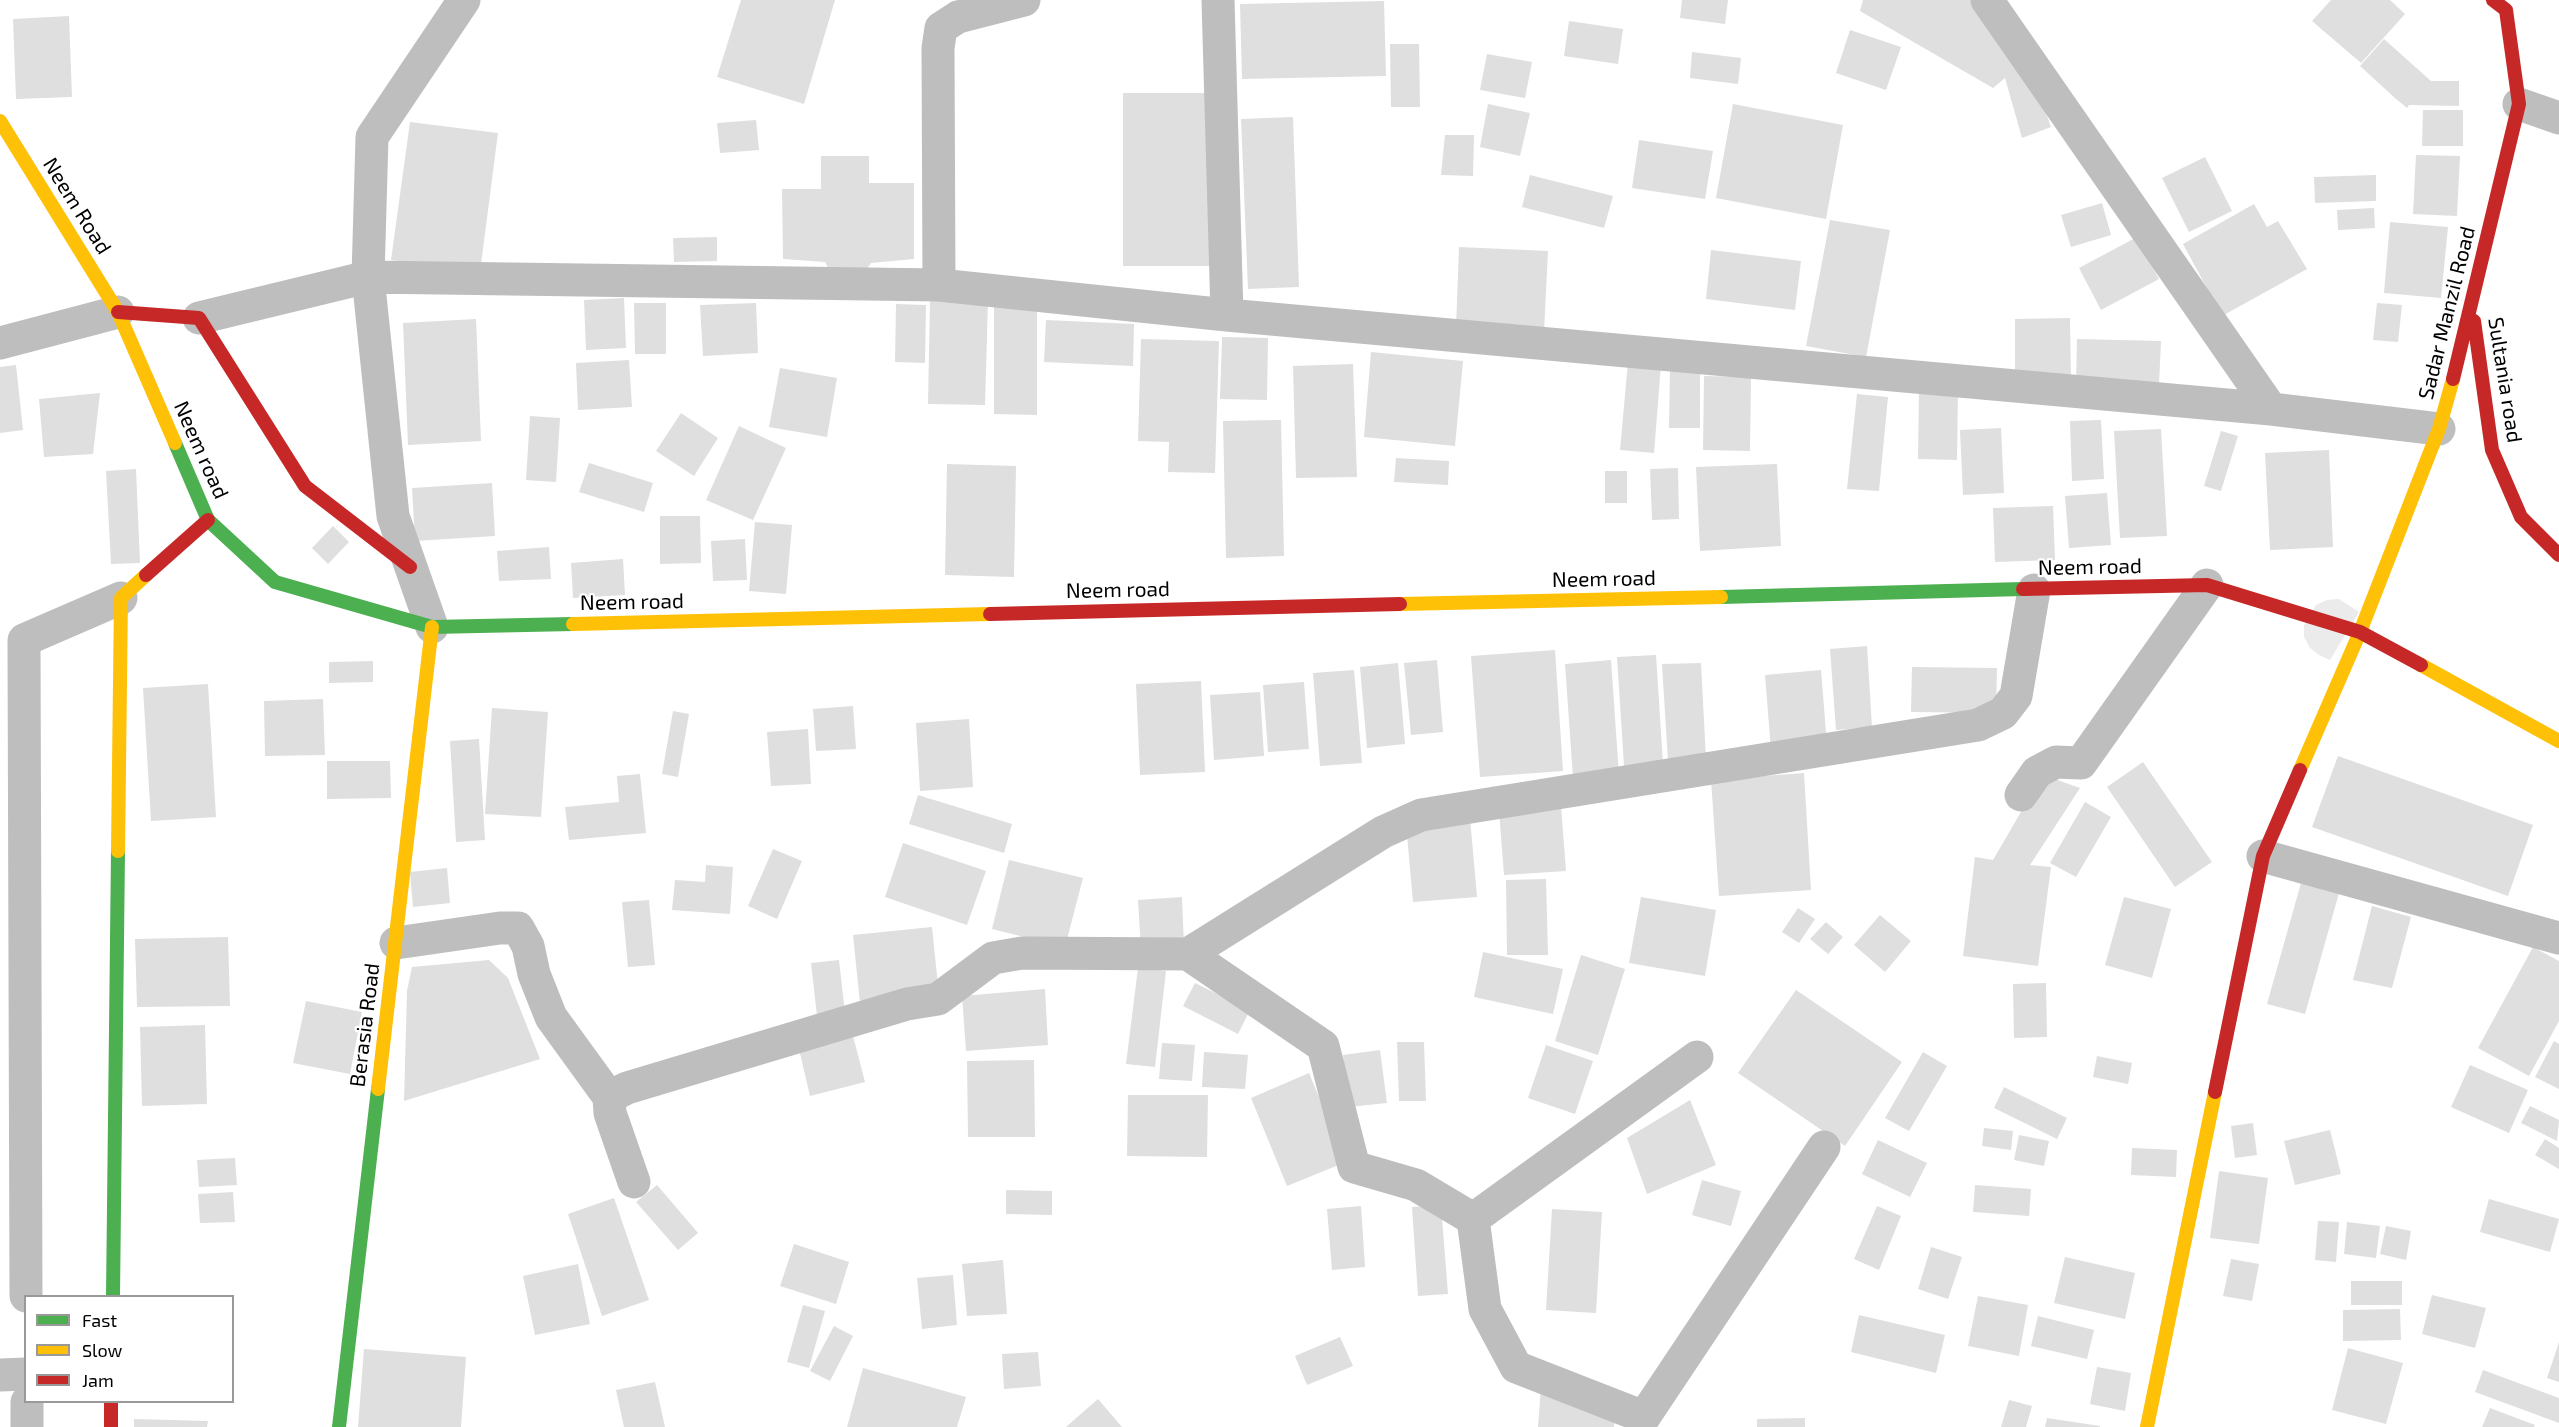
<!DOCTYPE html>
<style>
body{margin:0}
#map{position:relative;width:2559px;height:1427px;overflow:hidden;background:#fff;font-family:"Exo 2",sans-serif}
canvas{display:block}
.legend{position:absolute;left:24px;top:1295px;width:210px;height:108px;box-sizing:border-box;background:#fff;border:2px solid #999;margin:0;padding:8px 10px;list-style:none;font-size:18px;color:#000}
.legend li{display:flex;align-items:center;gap:12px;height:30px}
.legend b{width:30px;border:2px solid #999}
</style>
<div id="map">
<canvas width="2559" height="1427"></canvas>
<ul class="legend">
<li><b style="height:8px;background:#4caf50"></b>Fast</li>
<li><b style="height:8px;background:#ffc107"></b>Slow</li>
<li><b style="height:8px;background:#c62828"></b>Jam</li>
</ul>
</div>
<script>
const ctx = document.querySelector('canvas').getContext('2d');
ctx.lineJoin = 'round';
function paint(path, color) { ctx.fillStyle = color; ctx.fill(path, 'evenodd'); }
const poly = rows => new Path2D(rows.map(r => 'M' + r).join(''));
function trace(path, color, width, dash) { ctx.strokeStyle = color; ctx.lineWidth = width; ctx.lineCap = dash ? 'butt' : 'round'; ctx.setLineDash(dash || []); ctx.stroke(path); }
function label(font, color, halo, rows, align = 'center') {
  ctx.font = font + ' "Exo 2",sans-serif'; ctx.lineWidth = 4.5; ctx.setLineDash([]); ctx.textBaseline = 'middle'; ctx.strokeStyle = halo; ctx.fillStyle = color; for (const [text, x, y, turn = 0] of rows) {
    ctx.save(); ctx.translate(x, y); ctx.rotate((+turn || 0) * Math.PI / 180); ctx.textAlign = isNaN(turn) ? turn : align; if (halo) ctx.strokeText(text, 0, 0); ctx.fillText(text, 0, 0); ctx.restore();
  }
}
paint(poly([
 [2339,599,2359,612,2330,660,2319,655,2310,648,2304,637,2304,625,2316,605,2327,600]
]), '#ebebeb');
paint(poly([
 [741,0,835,0,804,104,717,77],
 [1682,0,1728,0,1725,24,1680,18],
 [1863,0,1985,0,2026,58,2051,127,2022,138,2005,78,1993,88,1860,11],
 [2331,0,2390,0,2405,14,2361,63,2312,21],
 [1384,1,1386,76,1242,79,1240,4],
 [69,16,72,97,16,99,13,19],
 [1569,21,1623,29,1618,64,1564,56],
 [1850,30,1901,47,1886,90,1836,73],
 [2384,39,2431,81,2459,81,2459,106,2409,105,2407,108,2395,98,2360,66],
 [1390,44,1419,44,1420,107,1391,107],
 [1692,52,1741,58,1738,84,1690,78],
 [1487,54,1532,62,1525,98,1480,90],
 [1123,93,1213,93,1213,266,1123,266],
 [1488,104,1530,113,1520,156,1480,147],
 [1733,104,1843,125,1826,219,1716,198],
 [2423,110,2463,110,2463,146,2422,146],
 [1293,117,1299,287,1248,289,1241,119],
 [756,120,759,150,720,153,717,123],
 [410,122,498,133,480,272,391,260],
 [1445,135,1474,135,1473,176,1441,175],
 [1639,140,1713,151,1705,199,1632,188],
 [2416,155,2460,156,2457,216,2413,214],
 [821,156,869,156,869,183,914,183,914,259,871,263,863,275,831,273,825,262,783,259,782,189,821,189],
 [2205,157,2232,211,2189,232,2162,178],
 [1530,175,1613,196,1604,228,1522,207],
 [2376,175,2376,201,2315,203,2314,177],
 [2102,203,2111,235,2071,247,2061,215],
 [2254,204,2267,227,2278,221,2307,269,2222,316,2183,244],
 [2374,208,2375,228,2338,230,2337,210],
 [1830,220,1890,230,1866,357,1806,346],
 [2390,222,2448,227,2441,298,2384,293],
 [717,237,717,261,674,262,673,238],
 [2137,237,2159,279,2101,310,2079,268],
 [1459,247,1548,251,1544,332,1456,328],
 [1711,250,1801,261,1795,310,1706,299],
 [624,298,626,348,586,350,584,300],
 [930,300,988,301,985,405,928,404],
 [994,302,1037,302,1037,415,994,414],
 [634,303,666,303,666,354,635,354],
 [756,303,758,353,703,356,700,305],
 [2377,303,2402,305,2398,342,2373,340],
 [896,304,926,305,925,363,895,362],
 [2070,318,2071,380,2015,381,2015,319],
 [476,319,481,441,408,445,403,323],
 [1046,320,1134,324,1133,366,1044,362],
 [1222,337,1268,338,1267,400,1220,399],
 [1141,339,1219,341,1215,473,1168,472,1169,442,1138,441],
 [2077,339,2161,341,2159,385,2076,383],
 [1371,352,1463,361,1455,446,1364,437],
 [629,360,632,407,578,410,576,363],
 [1628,362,1661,365,1654,453,1620,450],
 [1353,364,1357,477,1296,478,1293,366],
 [16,365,23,430,0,433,0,367],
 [780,368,837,378,827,437,769,427],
 [1670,368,1700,368,1700,428,1669,428],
 [1704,376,1751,377,1750,451,1703,450],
 [1919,387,1958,388,1957,460,1918,459],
 [100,393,93,454,44,457,39,399],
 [1857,394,1888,397,1879,491,1847,489],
 [681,413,718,438,694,476,656,451],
 [530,416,560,418,556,482,526,480],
 [1281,420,1284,556,1226,558,1223,421],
 [2101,420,2104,479,2072,481,2070,421],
 [739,426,786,448,753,520,706,500],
 [2001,428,2004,493,1963,495,1960,430],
 [2161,429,2167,536,2120,538,2114,431],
 [2221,431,2238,436,2221,491,2204,486],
 [2329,450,2333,547,2270,550,2265,453],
 [1396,458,1449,461,1448,485,1394,482],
 [589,463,653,483,644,512,579,492],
 [947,464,1016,466,1014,577,945,575],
 [1777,464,1781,546,1700,551,1696,467],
 [1678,468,1679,519,1652,520,1650,469],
 [136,469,140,563,111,564,106,471],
 [1605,471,1627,471,1627,503,1605,503],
 [492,483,495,536,415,541,412,488],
 [2107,493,2111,545,2069,548,2065,496],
 [2053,506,2055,560,1995,562,1993,508],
 [660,516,700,516,701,563,660,564],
 [755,522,792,525,786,594,749,591],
 [333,526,349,542,328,564,312,548],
 [745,539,747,580,713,581,711,541],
 [549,547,551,579,499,581,497,551],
 [623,559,625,595,573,598,571,563],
 [1867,646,1872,727,1836,730,1830,649],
 [1555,650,1563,771,1480,777,1471,656],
 [1656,655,1663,764,1624,766,1617,657],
 [1437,660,1443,732,1411,735,1404,663],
 [1611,660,1619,775,1573,778,1565,664],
 [373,661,373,682,329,683,329,662],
 [1398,663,1405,744,1367,748,1360,667],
 [1701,663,1706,759,1668,761,1662,664],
 [1912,667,1997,668,1996,713,1911,712],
 [1354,670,1362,763,1320,766,1313,673],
 [1821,670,1827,745,1771,750,1765,675],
 [1201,681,1205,772,1140,775,1136,684],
 [1304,682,1309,749,1268,752,1263,685],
 [208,684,216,817,151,821,143,688],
 [1260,692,1264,756,1214,760,1210,695],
 [323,699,325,755,265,756,264,701],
 [853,706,856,749,816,751,813,709],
 [492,708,548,712,541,817,485,814],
 [673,711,689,714,678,777,662,774],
 [969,719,973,787,920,791,916,723],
 [808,729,811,784,771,786,767,732],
 [479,739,485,840,456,842,450,741],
 [2338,756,2533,825,2508,896,2312,827],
 [327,761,390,761,391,798,327,799],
 [2143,762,2212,862,2175,887,2107,787],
 [1804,773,1811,890,1719,896,1711,780],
 [640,774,646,833,569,840,565,807,619,802,617,776],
 [2046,776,2080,788,2030,865,2051,867,2038,966,1963,956,1975,857,1993,860,2025,805],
 [918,795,1012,824,1004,853,909,824],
 [2085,802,2111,817,2076,877,2050,863],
 [1561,806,1566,871,1504,875,1499,811],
 [1470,818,1477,897,1413,902,1406,824],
 [903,843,986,871,967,925,885,897],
 [773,849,802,861,777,919,748,906],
 [1009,860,1083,878,1065,947,992,929],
 [706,865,733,867,730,914,672,910,675,880,705,882],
 [447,868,450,903,413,907,410,872],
 [1546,879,1548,955,1507,955,1506,880],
 [2301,883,2339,893,2305,1014,2267,1004],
 [1182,897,1184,947,1141,950,1138,900],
 [1641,897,1716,910,1705,976,1629,963],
 [2124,897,2171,909,2152,978,2105,965],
 [649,900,655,965,628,967,622,902],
 [2372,906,2411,917,2392,988,2353,980],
 [1798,908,1815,919,1799,943,1782,932],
 [1880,915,1911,941,1885,972,1854,945],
 [1826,922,1843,937,1828,954,1810,939],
 [932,927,939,995,860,1003,853,935],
 [228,937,230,1006,137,1007,135,939],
 [2533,947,2559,961,2559,1021,2529,1076,2478,1048],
 [1483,952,1563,969,1553,1014,1474,997],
 [1581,955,1625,969,1598,1055,1555,1041],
 [489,960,508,978,540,1059,404,1101,407,991,412,967],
 [839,960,845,1013,817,1016,811,963],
 [1138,968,1166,971,1155,1067,1126,1064],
 [1195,983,1250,1010,1238,1034,1183,1006],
 [2046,983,2047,1037,2014,1038,2013,984],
 [1045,989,1048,1045,966,1051,962,996],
 [1796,990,1902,1062,1845,1146,1738,1073],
 [306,1001,362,1012,350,1074,293,1063],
 [205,1025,207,1104,142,1106,140,1027],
 [852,1032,865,1082,810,1096,798,1045],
 [2554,1041,2559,1044,2559,1089,2535,1077],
 [1397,1042,1424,1042,1426,1101,1399,1101],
 [1162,1043,1195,1045,1192,1081,1159,1079],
 [1546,1045,1593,1061,1575,1114,1528,1098],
 [1380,1050,1387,1103,1349,1107,1343,1055],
 [1204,1052,1248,1055,1245,1089,1202,1087],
 [1923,1052,1947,1066,1909,1131,1885,1118],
 [2097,1056,2132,1063,2128,1084,2093,1077],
 [1034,1060,1035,1137,968,1137,967,1061],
 [2470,1065,2528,1090,2509,1133,2451,1107],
 [1309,1073,1346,1162,1287,1186,1251,1098],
 [2004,1087,2067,1118,2057,1139,1994,1108],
 [1128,1095,1208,1095,1207,1157,1127,1156],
 [1690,1100,1716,1165,1647,1194,1627,1138],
 [2530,1106,2559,1120,2557,1141,2521,1123],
 [2253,1123,2257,1155,2235,1158,2231,1126],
 [1984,1128,2013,1131,2011,1150,1982,1146],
 [2330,1130,2341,1174,2295,1185,2284,1141],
 [2019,1135,2049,1141,2044,1166,2014,1160],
 [2545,1139,2559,1148,2559,1169,2535,1155],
 [1878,1140,1927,1163,1910,1197,1862,1174],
 [2132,1148,2177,1150,2176,1177,2131,1175],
 [235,1158,237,1185,199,1187,197,1160],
 [2219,1171,2268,1178,2259,1244,2210,1238],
 [1702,1180,1741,1191,1731,1226,1692,1215],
 [657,1185,698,1233,678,1250,636,1202],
 [1975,1185,2031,1189,2029,1216,1973,1212],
 [1006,1190,1052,1191,1052,1215,1006,1214],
 [233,1192,235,1222,200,1223,198,1194],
 [614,1198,649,1300,602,1316,568,1214],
 [2489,1199,2559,1219,2550,1252,2480,1232],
 [1441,1205,1448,1294,1418,1296,1412,1207],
 [1361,1206,1365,1267,1332,1270,1327,1209],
 [1877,1206,1901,1216,1879,1270,1854,1259],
 [1552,1209,1602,1212,1596,1313,1546,1310],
 [2318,1221,2339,1222,2336,1262,2315,1260],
 [2347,1222,2380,1226,2376,1258,2344,1254],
 [2386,1226,2411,1231,2406,1260,2380,1254],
 [794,1244,849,1262,836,1304,780,1286],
 [1931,1247,1962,1257,1948,1299,1918,1289],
 [2065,1257,2135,1273,2125,1319,2054,1303],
 [2231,1259,2259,1264,2252,1301,2223,1296],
 [1003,1260,1007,1314,967,1316,962,1264],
 [578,1264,590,1324,535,1335,523,1276],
 [953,1275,957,1325,922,1329,917,1278],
 [2351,1281,2402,1281,2402,1305,2351,1305],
 [2432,1295,2486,1308,2475,1348,2422,1334],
 [1978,1296,2028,1305,2019,1356,1968,1346],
 [803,1305,825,1311,809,1368,787,1362],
 [2400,1309,2401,1340,2343,1341,2343,1310],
 [1859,1315,1945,1335,1936,1373,1851,1352],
 [2038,1316,2094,1330,2087,1359,2031,1346],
 [834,1326,853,1336,830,1381,810,1371],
 [1340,1337,1353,1366,1307,1385,1295,1356],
 [2559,1342,2559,1382,2547,1378],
 [2348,1348,2403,1363,2386,1424,2332,1410],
 [364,1349,466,1357,461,1427,358,1427],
 [1038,1352,1041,1386,1004,1389,1002,1354],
 [2097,1367,2131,1373,2125,1411,2090,1404],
 [863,1368,966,1397,957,1427,847,1427],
 [2483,1370,2559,1398,2559,1423,2475,1392],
 [655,1382,665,1427,624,1427,616,1390],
 [1541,1387,1616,1411,1614,1427,1538,1427],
 [1098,1399,1122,1427,1066,1427],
 [2009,1400,2032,1406,2026,1427,2001,1427],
 [2490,1408,2535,1425,2534,1427,2482,1427],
 [1805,1418,1805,1427,1757,1427,1757,1419],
 [2047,1418,2100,1426,2100,1427,2045,1427],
 [134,1419,208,1421,207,1427,134,1427]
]), '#dfdfdf');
trace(poly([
 [1218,0,1227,315],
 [1987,0,2271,409],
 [2519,104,2559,118],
 [939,285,938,48,941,28,958,17,1024,0],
 [199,318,368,277,939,285,1227,315,2271,409,2439,429],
 [0,343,118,312],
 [432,627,393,516,368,277,372,137,464,0],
 [2021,795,2037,772,2056,762,2081,763,2207,585],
 [2263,856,2559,938],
 [396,943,500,928,518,928,528,946,534,974,551,1017,609,1097],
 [1188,954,1323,1046,1354,1167,1416,1185,1473,1219],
 [1697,1057,1473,1219,1485,1309,1516,1367,1644,1417,1824,1147],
 [634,1182,610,1113,609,1097,627,1088,907,1004,938,999,993,958,1022,953,1188,954,1383,832,1421,815,1978,725,2003,713,2016,696,2034,590],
 [26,1296,24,640,121,598],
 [0,1375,26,1374],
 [27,1402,27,1427]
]), '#bebebe', 33);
trace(poly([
 [175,443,208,520,275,582,432,627,573,624],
 [1721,597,2023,589],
 [113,1296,118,851],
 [339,1427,378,1089]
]), '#4caf50', 14);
trace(poly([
 [0,121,118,312,175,443],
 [1400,604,1721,597],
 [573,624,990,614],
 [2421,665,2559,741],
 [2300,770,2360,632,2439,429,2453,379],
 [118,851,121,598,146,575],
 [378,1089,432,627],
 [2147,1427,2215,1092]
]), '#ffc107', 14);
trace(poly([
 [118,312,199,318,305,486,410,567],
 [2474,321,2492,450,2521,517,2559,555],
 [2453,379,2519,104,2506,10,2493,0],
 [146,575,208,520],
 [2023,589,2207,585,2360,632,2421,665],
 [990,614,1400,604],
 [2215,1092,2263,856,2300,770],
 [111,1402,111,1427]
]), '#c62828', 14);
label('21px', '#000', '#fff', [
 ["Neem Road",77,206,58],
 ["Sadar Manzil Road",2447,313,-76],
 ["Sultania road",2505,380,81],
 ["Neem road",201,450,66],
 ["Neem road",2090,567,-1],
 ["Neem road",1604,579,-1],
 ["Neem road",1118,590,-1],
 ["Neem road",632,602,-1],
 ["Berasia Road",365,1025,-83]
]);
</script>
